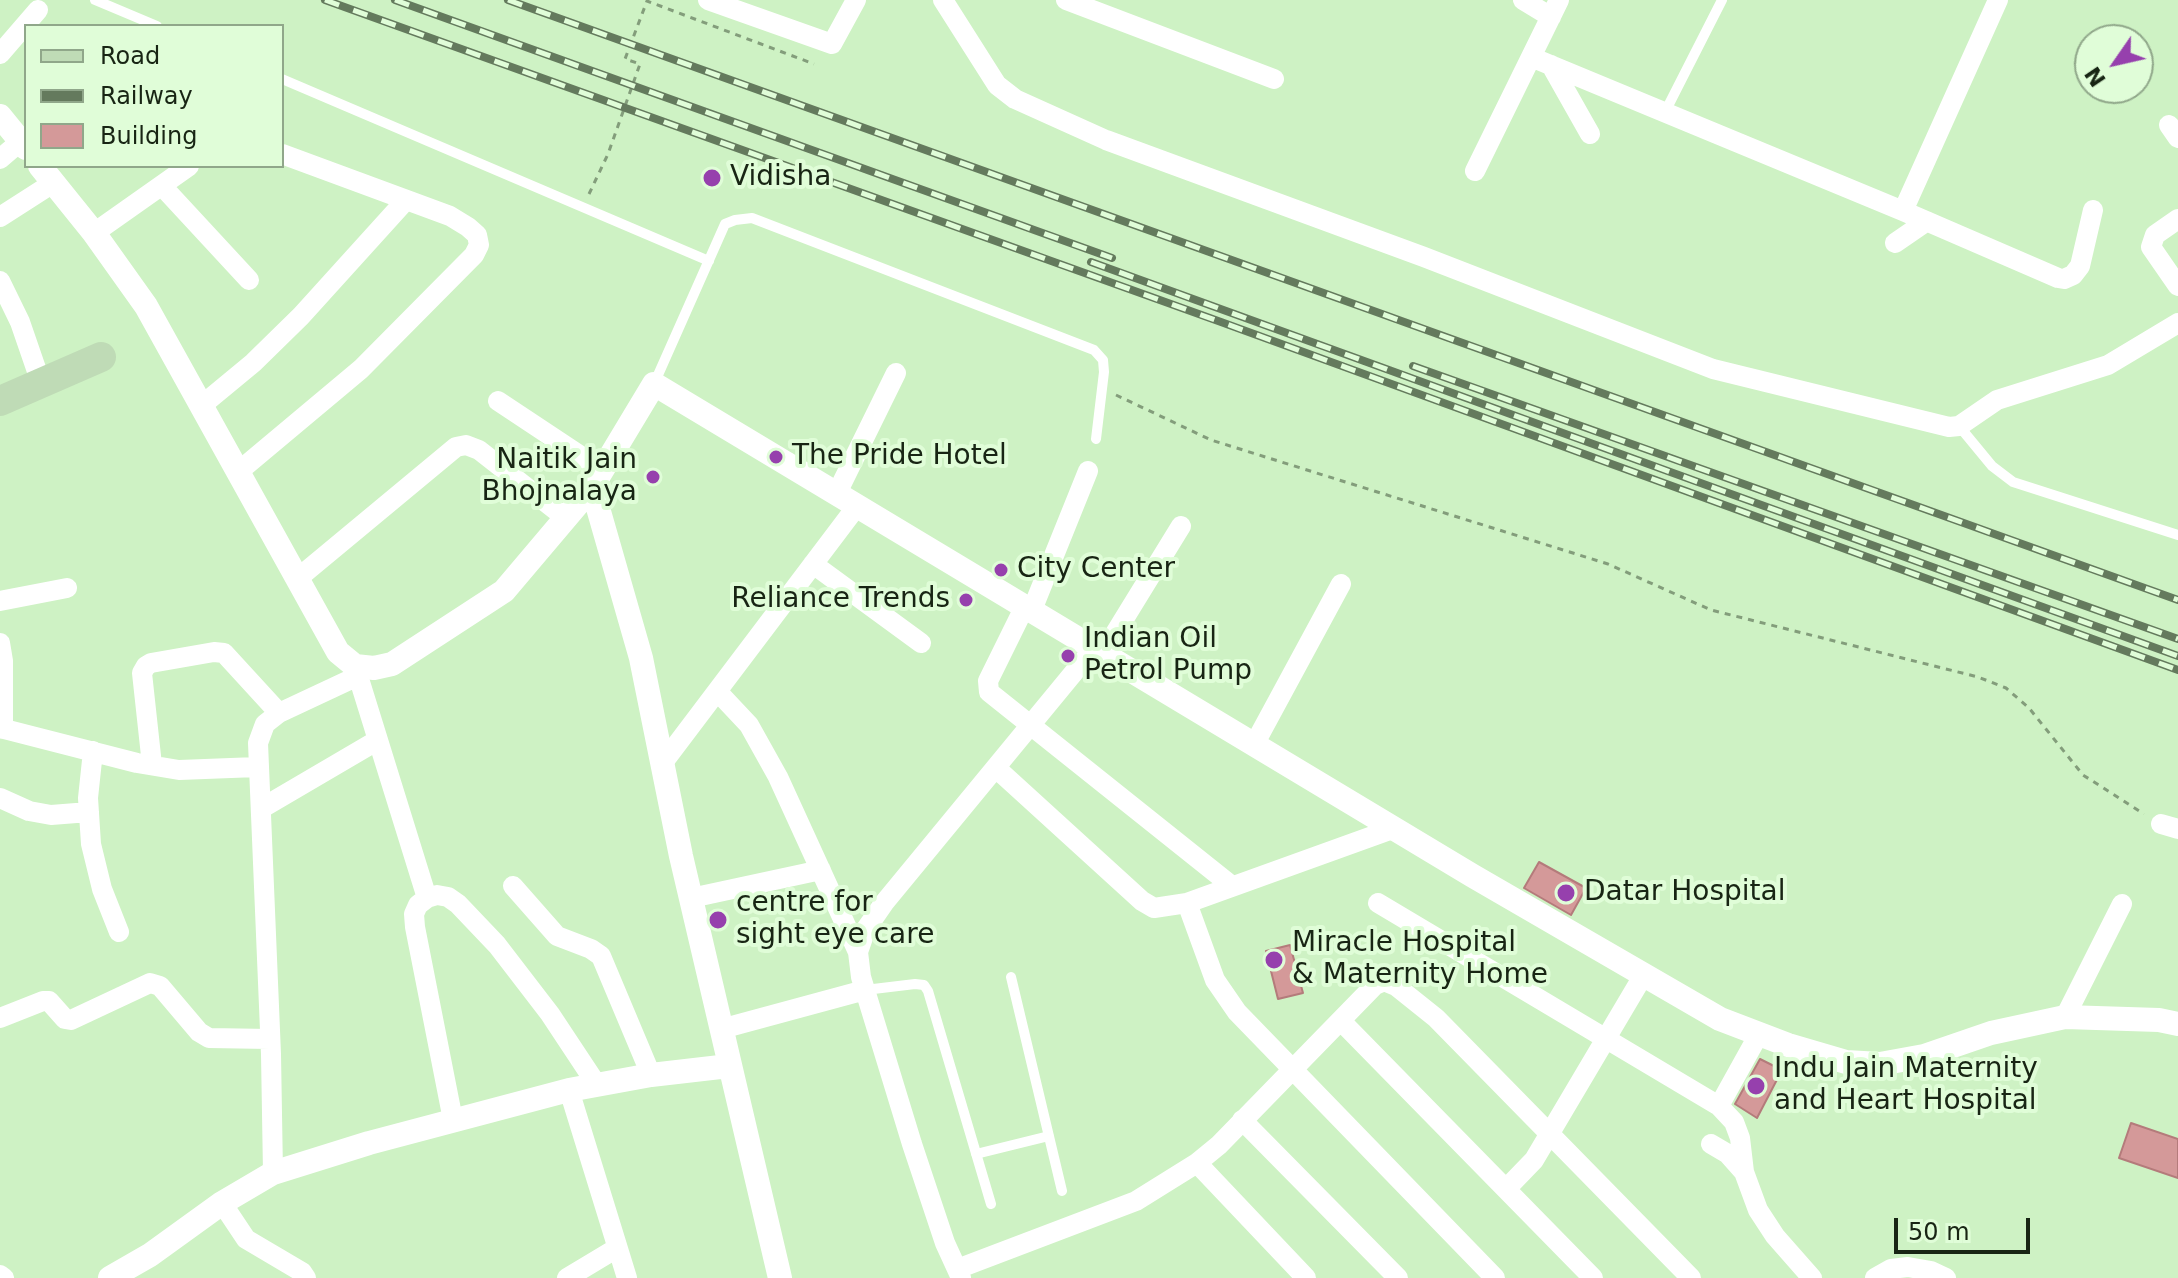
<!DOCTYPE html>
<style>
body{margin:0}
#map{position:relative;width:2178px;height:1278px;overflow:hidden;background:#cef2c4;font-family:"DejaVu Sans",sans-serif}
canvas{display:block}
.legend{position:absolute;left:24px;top:24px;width:260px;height:144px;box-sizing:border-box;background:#e0fdd8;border:2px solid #90a78a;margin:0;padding:10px 14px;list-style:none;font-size:24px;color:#182514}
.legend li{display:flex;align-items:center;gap:16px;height:40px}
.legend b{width:40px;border:2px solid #90a78a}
.north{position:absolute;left:2074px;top:24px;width:80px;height:80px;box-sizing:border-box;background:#e0fdd8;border:2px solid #90a78a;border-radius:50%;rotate:236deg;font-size:22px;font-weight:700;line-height:32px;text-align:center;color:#182514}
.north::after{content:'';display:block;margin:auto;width:28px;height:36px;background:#9640ad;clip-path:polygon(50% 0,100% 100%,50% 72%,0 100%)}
.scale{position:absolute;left:1894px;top:1218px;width:136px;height:36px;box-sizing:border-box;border:4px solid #182514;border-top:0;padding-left:10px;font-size:24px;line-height:28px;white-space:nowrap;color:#182514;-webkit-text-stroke:6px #e0fdd8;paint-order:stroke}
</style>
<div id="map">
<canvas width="2178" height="1278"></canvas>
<ul class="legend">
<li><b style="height:10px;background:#bfdbb6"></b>Road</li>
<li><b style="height:10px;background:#647a5d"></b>Railway</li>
<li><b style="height:22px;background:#d49999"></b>Building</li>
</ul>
<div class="north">N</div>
<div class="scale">50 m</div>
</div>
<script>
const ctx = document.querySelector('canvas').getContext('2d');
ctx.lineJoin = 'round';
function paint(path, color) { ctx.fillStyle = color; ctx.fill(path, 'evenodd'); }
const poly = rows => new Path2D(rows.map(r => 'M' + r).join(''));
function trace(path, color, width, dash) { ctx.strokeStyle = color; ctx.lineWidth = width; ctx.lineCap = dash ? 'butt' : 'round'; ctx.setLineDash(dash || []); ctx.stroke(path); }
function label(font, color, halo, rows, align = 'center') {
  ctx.font = font + ' "DejaVu Sans",sans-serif'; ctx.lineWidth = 8; ctx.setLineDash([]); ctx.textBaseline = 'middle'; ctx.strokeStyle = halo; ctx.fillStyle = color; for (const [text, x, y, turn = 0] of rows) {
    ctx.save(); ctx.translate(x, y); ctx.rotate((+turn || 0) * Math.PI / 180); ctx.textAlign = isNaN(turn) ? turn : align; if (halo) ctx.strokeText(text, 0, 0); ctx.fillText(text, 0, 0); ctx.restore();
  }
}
const building = poly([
 [1539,862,1586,888,1571,915,1524,888,1539,862],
 [1290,945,1303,993,1278,999,1266,951,1290,945],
 [1760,1059,1782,1070,1757,1118,1735,1104,1760,1059],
 [2131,1123,2178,1139,2178,1178,2119,1158,2131,1123]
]);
paint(building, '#d49999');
trace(building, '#b47b7b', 2);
trace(poly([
 [589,194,608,154,640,64,625,59,647,1,814,64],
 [1116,395,1211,440,1608,564,1711,610,1978,677,2006,688,2029,708,2083,775,2144,814]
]), '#839d7b', 3, [6, 6]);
trace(poly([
 [95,0,157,26],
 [282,79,709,261],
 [1665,112,1722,0],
 [654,384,725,224,735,220,752,218,1094,350,1103,360,1104,372,1096,439],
 [1959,426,1992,466,2013,482,2178,535],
 [1011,977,1062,1191],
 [865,990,915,984,924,985,928,991,991,1204],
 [976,1154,1049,1136]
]), '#fff', 10);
trace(poly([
 [708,0,832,44,856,0],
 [943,0,997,85,1015,99,1106,140,1424,257,1713,369,1949,427,1959,426,1997,400,2108,365,2178,323],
 [1066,0,1274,79],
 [1523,0,1551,17],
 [0,54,38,10],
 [1531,57,1903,211,2058,278,2064,279,2073,275,2080,266,2093,210],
 [1551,65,1590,134],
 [2169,125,2178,138],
 [0,159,21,141],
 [1475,171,1559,0],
 [162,186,249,280],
 [1903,211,1998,0],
 [0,217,53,183],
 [2178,219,2155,235,2151,247,2178,286],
 [94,233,189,166],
 [1895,243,1927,221],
 [0,281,20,322,41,383],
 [498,401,602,470],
 [201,406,253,363,301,316,406,200],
 [238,472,361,369,474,255,479,245,477,235,468,227,450,216,282,154],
 [837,493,896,373],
 [813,564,921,643],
 [297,579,456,447,466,445,479,450,567,519],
 [0,601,67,588],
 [1025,606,988,681,989,692,1232,886],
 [1032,610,1088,471],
 [0,643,3,661,3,729],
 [1103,653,1181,526],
 [355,666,427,898],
 [717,691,749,725,778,777,858,952],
 [0,728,137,763,179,770,257,767],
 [1255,743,1341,584],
 [93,751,88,798,91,844,102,889,119,932],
 [662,764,857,506],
 [152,765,142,673,146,666,151,663,214,652,224,653,279,713],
 [996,768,1142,901,1154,908,1187,903,1395,828],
 [0,798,29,811,51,815,89,812],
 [262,808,378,740],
 [2161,824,2178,829],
 [513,886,557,936,591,949,601,956,651,1075],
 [691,898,821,870],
 [1187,903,1215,980,1237,1012,1495,1278],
 [1378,903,1719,1106,1734,1122,1740,1138,1744,1172,1758,1210,1775,1236,1812,1278],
 [2065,1017,2122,904],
 [0,1018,43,1001,49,1001,65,1019,71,1020,150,983,160,986,199,1032,209,1038,270,1039],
 [1341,1021,1593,1278],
 [721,1029,865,990],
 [569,1090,627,1278],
 [1719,1106,1759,1034],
 [453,1120,415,927,414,914,418,905,427,898,437,895,448,897,458,904,497,945,550,1014,597,1085],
 [1242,1120,1398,1278],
 [1711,1144,1728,1154,1744,1172],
 [1197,1163,1306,1278],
 [273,1173,271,1054,258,743,265,724,279,713,358,676],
 [1506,1189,1534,1160,1643,976],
 [222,1203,246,1239,302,1272,306,1278],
 [957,1269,1136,1201,1197,1163,1219,1145,1375,985,1384,981,1396,986,1436,1018,1691,1278],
 [0,1275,4,1278],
 [567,1278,617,1248],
 [961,1278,945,1243,912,1144,861,977,858,952,866,929,884,903,1094,648],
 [1875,1278,1891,1269,1908,1267,1931,1271,1946,1278]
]), '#fff', 20);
trace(poly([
 [0,116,26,148],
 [40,166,94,233,146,306,338,652,355,666,374,668,392,664,504,591,592,487,654,384,1473,876,1720,1019,1788,1045,1846,1062,1880,1064,1924,1056,1991,1033,2065,1017,2159,1020,2178,1024],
 [592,487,641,658,681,856,780,1278],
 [110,1278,150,1255,222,1203,273,1173,369,1143,569,1090,651,1075,729,1066]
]), '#fff', 24);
trace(poly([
 [0,401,101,357]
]), '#bfdbb6', 30);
const rail = poly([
 [325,0,1221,322,2178,670],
 [395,0,1112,258],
 [508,0,2178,600],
 [1091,262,2178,656],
 [1413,366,2178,639]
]);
trace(rail, '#647a5d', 8);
trace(rail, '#e0fdd8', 5, [15]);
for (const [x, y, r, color] of [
 [712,178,10,"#9640ad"],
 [776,457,8,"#9640ad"],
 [653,477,8,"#9640ad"],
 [1001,570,8,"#9640ad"],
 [966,600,8,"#9640ad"],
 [1068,656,8,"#9640ad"],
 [1566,893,10,"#9640ad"],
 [718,920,10,"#9640ad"],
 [1274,960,10,"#9640ad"],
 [1756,1086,10,"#9640ad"]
]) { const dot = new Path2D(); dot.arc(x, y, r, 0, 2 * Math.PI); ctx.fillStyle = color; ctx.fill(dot); trace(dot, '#e0fdd8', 3); }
label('28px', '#182514', '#e0fdd8', [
 ["Vidisha",730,178],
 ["The Pride Hotel",792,457],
 ["Naitik Jain",637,461,"right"],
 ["Bhojnalaya",637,493,"right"],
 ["City Center",1017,570],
 ["Reliance Trends",950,600,"right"],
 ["Indian Oil",1084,640],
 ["Petrol Pump",1084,672],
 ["Datar Hospital",1584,893],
 ["centre for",736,904],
 ["sight eye care",736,936],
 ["Miracle Hospital",1292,944],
 ["& Maternity Home",1292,976],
 ["Indu Jain Maternity",1774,1070],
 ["and Heart Hospital",1774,1102]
], 'left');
</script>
